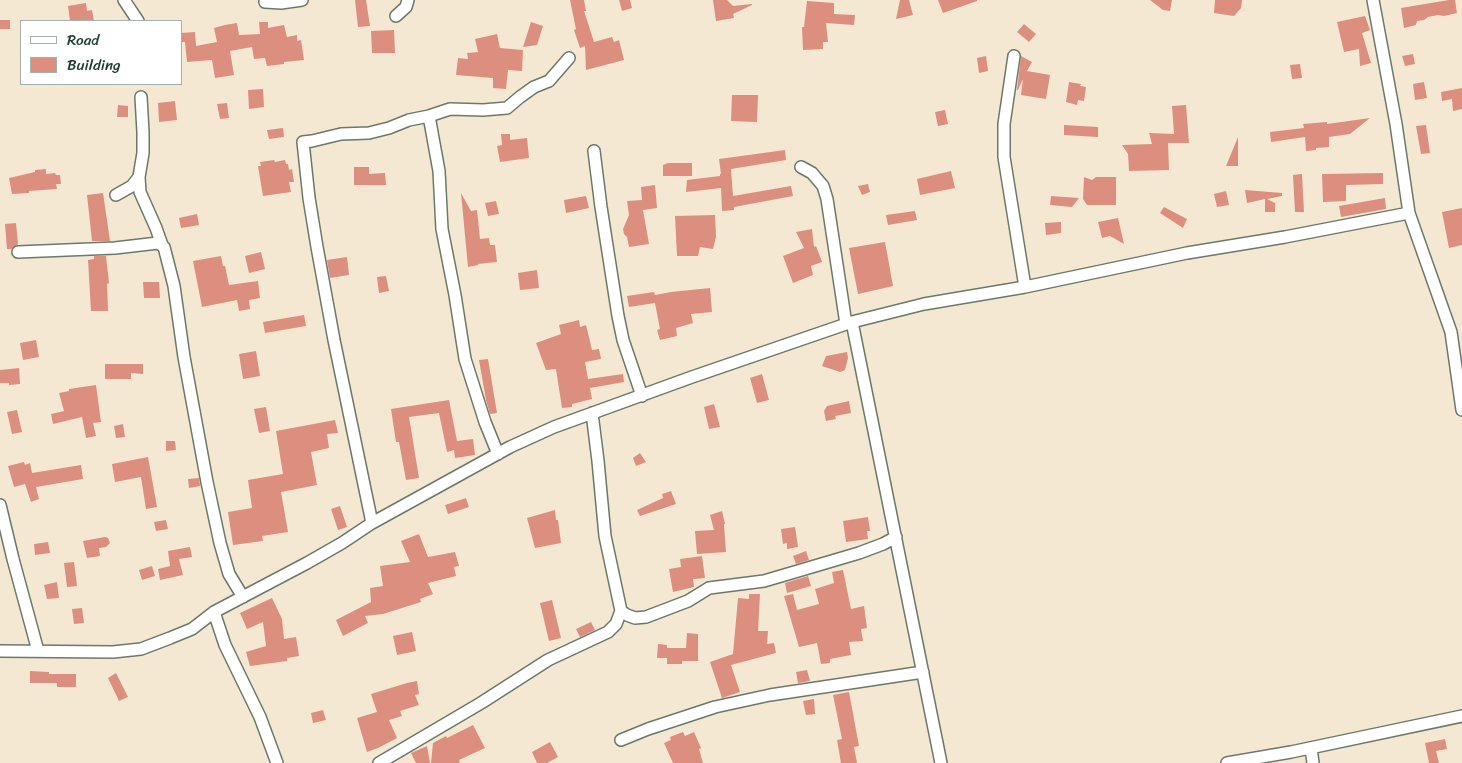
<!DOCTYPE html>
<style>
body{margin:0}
#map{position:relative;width:1462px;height:763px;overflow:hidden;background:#f5e8d2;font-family:Sriracha,sans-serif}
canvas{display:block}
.legend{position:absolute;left:20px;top:20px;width:162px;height:65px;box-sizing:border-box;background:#fff;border:1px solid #a5b1ae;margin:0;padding:6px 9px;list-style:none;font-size:15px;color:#1f3d34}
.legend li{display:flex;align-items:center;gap:10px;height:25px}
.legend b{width:25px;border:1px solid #a5b1ae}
</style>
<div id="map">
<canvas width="1462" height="763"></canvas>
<ul class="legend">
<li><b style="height:6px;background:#fff"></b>Road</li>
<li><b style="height:14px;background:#dc8f7e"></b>Building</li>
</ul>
</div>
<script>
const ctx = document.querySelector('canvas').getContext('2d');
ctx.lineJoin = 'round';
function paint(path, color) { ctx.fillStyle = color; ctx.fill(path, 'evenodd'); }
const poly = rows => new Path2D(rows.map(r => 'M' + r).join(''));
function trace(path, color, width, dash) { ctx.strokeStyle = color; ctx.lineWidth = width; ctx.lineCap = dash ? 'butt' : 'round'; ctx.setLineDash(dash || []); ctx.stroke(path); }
paint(poly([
 [355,0,366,0,370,26,358,27],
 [570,0,584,0,586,11,584,11,594,42,612,37,614,42,619,40,624,60,586,70,585,46,580,48,574,30,576,29],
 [619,0,630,0,632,8,622,11],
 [713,0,727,0,733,6,752,4,752,5,733,14,734,18,716,21],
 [900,0,909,0,913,15,896,19],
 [938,0,977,0,977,1,943,13],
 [1150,0,1172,0,1170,11,1163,10],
 [1215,0,1242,0,1241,8,1234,16,1214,13],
 [1449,0,1455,0,1457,13,1444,16,1438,15,1428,17,1424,20,1417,21,1416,25,1404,28,1401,8],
 [807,1,834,3,834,14,855,15,854,25,826,23,828,42,823,42,823,49,803,50,802,27,804,27],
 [86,3,87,11,92,10,94,21,70,21,68,6],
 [1365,16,1370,30,1362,33,1371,63,1360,66,1359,49,1344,52,1337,22],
 [0,20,10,20,10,29,0,29],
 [259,22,268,22,268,28,284,25,287,37,297,35,297,41,301,40,304,60,284,62,284,64,267,66,265,58,254,59,252,47,230,51,234,75,215,78,212,60,187,62,185,42,181,42,181,33,195,32,196,46,217,42,214,28,225,25,237,23,239,35,260,34],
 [531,22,543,26,537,45,523,47],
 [1024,24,1036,34,1029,42,1017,32],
 [394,30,395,53,372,53,371,31],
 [497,34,500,48,523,50,522,71,508,70,506,89,493,88,493,78,456,75,458,58,468,59,467,53,478,52,475,39],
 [1413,54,1415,64,1405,66,1402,56],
 [986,56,988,71,979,73,977,58],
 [1021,56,1032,62,1027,71,1050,75,1046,99,1021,95,1023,79,1018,90,1017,90],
 [1300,64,1302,78,1292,79,1290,65],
 [1069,82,1081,84,1080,86,1086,87,1084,101,1078,100,1077,105,1066,102],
 [1424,82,1427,98,1415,100,1413,84],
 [1462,88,1462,109,1453,111,1452,99,1442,101,1441,92],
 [263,89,264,107,249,109,248,90],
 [732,95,758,95,757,122,731,121],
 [175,101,177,120,159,122,158,103],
 [227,103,229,118,220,119,217,104],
 [118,105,128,106,128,117,117,117],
 [1186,105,1189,143,1168,143,1169,170,1129,171,1128,154,1122,145,1152,144,1149,133,1174,134,1172,106],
 [945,110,948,124,938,126,935,112],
 [1370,118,1350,134,1329,137,1329,147,1316,148,1316,150,1306,151,1305,137,1271,142,1270,132,1304,128,1303,124,1327,122,1327,124],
 [1064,125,1098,127,1098,137,1064,135],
 [1426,125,1430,153,1421,154,1416,126],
 [283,128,284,137,269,139,267,130],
 [501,134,510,134,510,140,527,138,529,158,500,162,497,146,502,145],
 [1238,137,1238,166,1226,166],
 [785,150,786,160,731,169,733,196,791,186,793,196,734,207,734,210,722,211,721,188,686,192,687,180,720,176,720,174,721,174,719,159],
 [274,160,275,162,285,160,286,164,288,164,289,170,292,169,294,182,289,182,291,192,263,196,258,166,261,166,260,162],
 [668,163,692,163,692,176,663,176,663,165],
 [354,167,369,167,369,174,385,173,386,185,354,185],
 [46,169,46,174,55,173,56,175,60,175,61,184,56,184,57,189,29,191,29,193,12,194,9,178,35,172,35,170],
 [951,171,955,188,920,195,917,179],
 [1383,173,1383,184,1346,185,1346,201,1323,202,1322,174],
 [1302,174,1304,212,1295,212,1293,175],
 [1084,177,1092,180,1096,177,1116,177,1116,205,1087,205,1083,199],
 [868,184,870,192,862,195,858,186],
 [655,185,657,208,643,210,649,244,629,247,627,237,624,234,623,229,629,215,627,201,642,200,641,187],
 [1245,190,1282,193,1282,196,1267,199,1275,203,1275,212,1265,212,1265,199,1247,203],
 [1226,191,1229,205,1217,207,1214,194],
 [103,193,110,241,92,241,87,195],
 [461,193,471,211,477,210,480,239,489,238,490,245,495,245,497,262,478,264,478,265,468,267],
 [586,196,589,208,566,213,564,200],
 [1051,196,1079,198,1072,207,1050,205],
 [1385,198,1386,209,1341,217,1339,206],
 [496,201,499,214,488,216,485,203],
 [1164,207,1187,219,1183,228,1160,213],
 [1462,208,1462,245,1449,248,1442,212],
 [915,211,917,220,888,225,886,215],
 [197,214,199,225,181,228,179,218],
 [715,215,716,237,713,249,700,247,698,256,677,256,675,216],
 [1118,218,1124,244,1110,236,1102,238,1098,222],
 [1061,222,1061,233,1046,235,1045,223],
 [16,223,18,244,11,249,7,249,5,224],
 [812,229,814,247,816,246,822,262,811,266,813,275,793,283,783,256,804,248,796,232],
 [885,242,893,286,858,294,849,248],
 [261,252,265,269,249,273,245,256],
 [94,256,106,256,109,283,107,284,108,311,91,311,88,260,94,259],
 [221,256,223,266,225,266,229,285,258,281,260,298,249,300,250,309,239,311,237,300,202,307,193,261],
 [347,257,349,275,330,278,327,260],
 [537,270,539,288,520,290,518,273],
 [386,276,389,291,379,293,377,277],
 [143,282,159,282,160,298,144,298],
 [710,288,712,312,691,314,693,323,676,328,677,336,660,340,657,330,660,329,655,303,629,307,627,296,654,292,655,295,671,292],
 [304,315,306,326,265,333,263,322],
 [579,320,580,327,586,325,592,350,599,349,601,359,585,362,588,379,623,374,624,382,590,388,592,399,572,404,572,407,562,408,556,369,546,370,536,343,561,334,559,325],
 [36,340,39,357,23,360,20,343],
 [256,351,260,376,243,379,239,354],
 [847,352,848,358,845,370,840,372,822,366,826,356],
 [488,359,497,413,490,414,486,400,479,360],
 [105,364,143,364,143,374,131,373,131,379,105,379],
 [19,368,20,384,9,385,9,383,0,383,0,370],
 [762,374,769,400,757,403,750,378],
 [96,385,101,422,93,423,96,436,86,438,82,417,53,424,51,414,64,411,59,393,69,391,69,389],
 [449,400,457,441,473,439,475,455,455,458,454,450,447,452,439,413,409,417,419,478,406,480,399,442,396,442,391,409],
 [849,401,851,413,835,416,836,419,826,421,824,411,827,406],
 [714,404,720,427,709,429,704,407],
 [266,407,270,431,259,433,254,409],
 [17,410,22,432,12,434,7,412],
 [335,420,338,433,327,434,329,448,311,452,317,485,281,492,288,532,262,536,263,541,233,545,228,512,252,508,248,480,283,474,276,431],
 [123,424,125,437,116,438,114,426],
 [166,441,175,441,176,450,166,451],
 [640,453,646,462,636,466,633,458],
 [148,457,157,507,146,509,141,477,115,482,112,464],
 [24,462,25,465,30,463,32,473,81,465,83,479,36,487,39,499,31,502,25,484,14,487,8,466],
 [199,478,200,486,189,488,188,479],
 [671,491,676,504,640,516,637,510,663,498,662,494],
 [466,498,469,507,448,514,445,505],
 [340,506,347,527,338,530,331,509],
 [555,510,556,520,558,520,561,543,535,548,527,518],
 [722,511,725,524,724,524,726,552,697,554,695,531,714,530,710,515],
 [868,517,870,531,867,531,868,539,846,542,843,521],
 [166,520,168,529,156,531,154,522],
 [795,527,798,547,787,549,787,543,783,544,781,529],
 [419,534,428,557,455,552,459,566,454,567,456,576,428,583,433,594,420,599,421,602,383,614,365,616,368,623,343,636,336,620,371,602,370,588,383,586,380,566,410,562,401,541],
 [105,537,108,538,110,543,106,547,99,548,100,556,87,558,83,541],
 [48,542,50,553,35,555,34,544],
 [190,547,192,557,179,559,183,575,160,580,158,569,170,566,168,551],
 [806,551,809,560,796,564,793,556],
 [702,556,705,578,693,579,694,587,673,592,669,569,681,567,680,559],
 [74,562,77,586,67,587,64,563],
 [152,566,155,576,142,580,139,570],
 [843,570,851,609,864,606,867,628,861,629,863,641,849,642,851,655,830,659,830,663,821,664,817,643,799,647,784,596,793,594,797,610,819,604,815,589,834,583,832,572],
 [808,576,811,586,787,593,785,583],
 [57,582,59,598,47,599,44,585],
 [749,594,760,594,758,631,768,631,767,644,774,643,776,653,731,665,740,692,722,698,710,662,733,654,738,598,749,599],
 [272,598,282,619,284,639,296,637,299,656,287,658,287,661,250,666,246,652,266,646,263,622,247,629,240,613],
 [552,600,561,638,549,641,540,603],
 [82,608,84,623,74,624,72,609],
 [591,622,595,630,580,637,576,629],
 [412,632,416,651,397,655,393,636],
 [687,633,698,634,698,661,682,661,682,664,667,664,667,658,657,658,658,644,667,645,667,648,686,648],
 [807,670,810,681,798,683,796,672],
 [30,671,49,672,49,674,76,674,76,687,57,687,57,683,30,683],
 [116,673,128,697,119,701,108,678],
 [417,681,419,694,415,695,419,705,400,711,402,716,389,720,397,738,378,748,367,752,357,718,377,712,371,694,407,683],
 [849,692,859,746,854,747,857,763,841,763,837,740,842,739,833,695],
 [814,699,815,714,806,715,803,701],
 [323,710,326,720,313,723,311,713],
 [473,725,485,748,459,760,460,763,431,763,433,743,446,736,447,738],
 [683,732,685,736,694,732,701,748,699,749,703,763,673,763,664,743,671,740,670,737],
 [1445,739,1447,749,1436,751,1439,763,1429,763,1425,743],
 [550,742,558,757,547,763,537,763,532,752],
 [427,746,430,763,416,763,411,753]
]), '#dc8f7e');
const street = poly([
 [124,0,138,21],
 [1373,0,1396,124,1409,213,1451,332,1462,410],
 [265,2,281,3,302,0],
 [396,16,406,7,408,0],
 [1014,56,1004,124,1004,157,1025,287],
 [141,97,143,132,143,153,139,177,140,192,156,228,162,245],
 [594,151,601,207,618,316,623,340,642,396],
 [801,167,812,173,823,186,827,199,846,324],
 [116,195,132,186,139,177],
 [18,252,115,248,158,243,164,247,174,286,184,357,207,482,220,543,229,574,243,597],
 [852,322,941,763],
 [498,454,485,422,465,359,455,295,442,229,439,171,429,116,450,109,483,110,507,108,520,97,534,87,549,81,569,58],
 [0,505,13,559,38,651],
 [372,523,334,340,317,247,309,198,303,142,312,141,341,134,369,133,389,128,409,120,429,116],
 [621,611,627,615,635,618,646,617,688,601,709,588,764,581,859,553,883,544,896,537],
 [214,612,225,645,260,717,277,763],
 [0,651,113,652,141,649,170,638,192,629,214,612,307,563,342,543,372,523,510,447,554,427,692,377,852,322,924,304,1025,287,1187,253,1285,237,1409,213],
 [621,740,648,729,715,707,770,695,923,672],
 [1311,748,1313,763],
 [379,763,481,703,548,660,608,632,616,624,621,611,605,536,598,461,592,413],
 [1227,763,1291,752,1462,716]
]);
trace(street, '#6a796b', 14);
trace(street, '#fff', 11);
</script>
